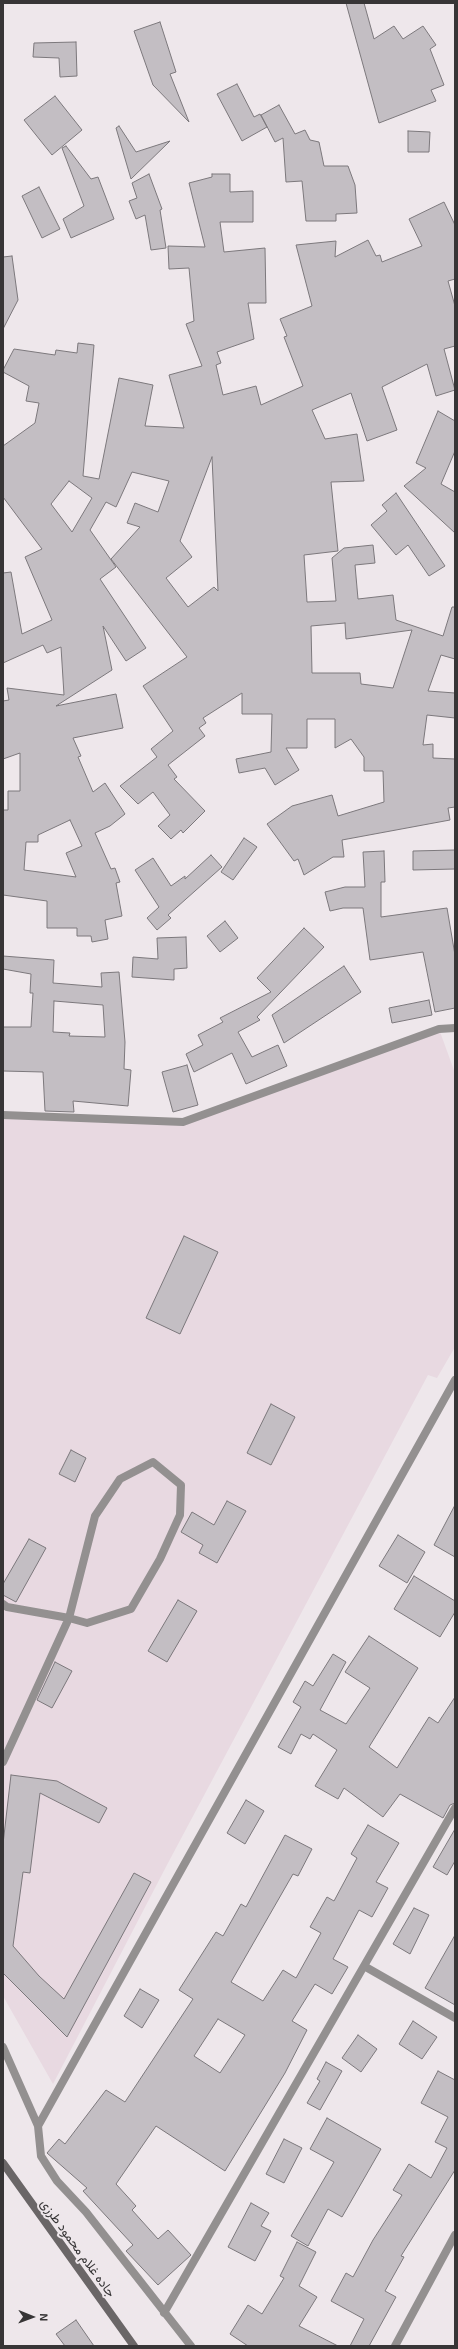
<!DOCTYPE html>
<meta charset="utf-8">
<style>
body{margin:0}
#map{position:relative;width:458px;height:2349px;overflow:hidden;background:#eee7eb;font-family:"Exo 2",sans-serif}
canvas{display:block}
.frame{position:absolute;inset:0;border:4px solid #373536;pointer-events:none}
.north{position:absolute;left:12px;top:2297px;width:40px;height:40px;-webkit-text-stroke:3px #eee7eb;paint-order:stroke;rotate:91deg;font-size:11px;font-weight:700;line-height:16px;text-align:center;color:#373536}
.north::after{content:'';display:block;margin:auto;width:14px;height:18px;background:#373536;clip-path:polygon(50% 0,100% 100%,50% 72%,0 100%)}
</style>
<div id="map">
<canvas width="458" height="2349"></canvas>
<div class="frame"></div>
<div class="north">N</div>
</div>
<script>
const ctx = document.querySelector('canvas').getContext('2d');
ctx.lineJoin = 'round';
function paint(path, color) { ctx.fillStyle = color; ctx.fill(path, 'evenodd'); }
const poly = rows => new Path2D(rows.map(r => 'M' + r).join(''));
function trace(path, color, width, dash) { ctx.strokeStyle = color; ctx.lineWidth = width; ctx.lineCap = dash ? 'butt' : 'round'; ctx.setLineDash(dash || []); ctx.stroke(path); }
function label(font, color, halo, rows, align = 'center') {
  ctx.font = font + ' "Exo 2",Vazirmatn,sans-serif'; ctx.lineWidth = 4; ctx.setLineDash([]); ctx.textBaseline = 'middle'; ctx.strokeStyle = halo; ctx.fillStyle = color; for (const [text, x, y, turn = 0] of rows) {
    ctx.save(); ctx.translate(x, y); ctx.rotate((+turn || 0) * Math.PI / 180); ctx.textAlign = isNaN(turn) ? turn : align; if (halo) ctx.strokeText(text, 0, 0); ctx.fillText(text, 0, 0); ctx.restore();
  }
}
paint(poly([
 [439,1029,455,1073,455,1347,437,1378,428,1375,168,1863,53,2084,3,1996,3,1115,183,1122]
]), '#e8d9e1');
const building = poly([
 [346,3,364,3,374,39,394,26,403,39,423,26,436,45,430,49,444,85,431,90,436,101,379,123,346,3],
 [160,22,176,72,170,74,189,122,153,85,134,31,160,22],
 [76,42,77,76,60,77,59,58,33,57,34,43,76,42],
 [237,84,254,117,260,114,267,127,242,141,217,94,237,84],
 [55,96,82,130,52,155,24,120,55,96],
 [279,105,295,134,305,130,310,140,319,142,324,166,348,166,355,185,357,213,336,214,336,221,306,221,302,181,286,182,283,138,275,142,261,115,279,105],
 [119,126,136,152,170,141,131,179,116,128,119,126],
 [408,131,430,132,429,152,408,152,408,131],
 [66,146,91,179,98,177,114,219,71,238,63,219,84,206,62,148,66,146],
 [149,174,162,209,160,210,166,248,151,250,145,215,136,219,129,201,137,198,132,183,149,174],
 [212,174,230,174,230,192,253,191,253,222,220,222,224,252,265,248,266,303,248,303,254,339,217,352,221,363,216,365,223,395,256,386,261,405,303,386,284,337,287,336,280,319,312,306,296,245,336,241,335,257,368,240,376,256,380,255,382,262,422,246,409,219,444,202,455,225,455,279,448,281,455,306,455,346,444,349,455,390,436,396,427,364,382,387,397,430,367,441,351,393,312,410,325,439,357,434,364,481,331,482,338,551,304,555,307,602,336,601,332,558,344,548,373,545,375,563,355,565,358,599,393,595,396,620,443,636,452,607,455,607,455,659,441,655,428,691,455,693,455,718,427,715,423,745,433,744,433,758,455,759,455,807,448,808,450,820,342,840,344,857,333,857,304,875,298,859,294,861,267,824,292,806,332,795,338,816,384,802,383,771,364,771,364,757,351,739,335,748,335,719,307,719,307,748,286,748,299,770,275,785,265,768,239,773,236,759,271,752,272,714,242,714,242,693,203,718,206,723,199,728,205,736,168,765,177,777,174,779,205,811,183,833,181,830,171,839,158,826,170,815,153,792,138,804,120,786,157,757,151,749,173,731,143,686,187,657,111,559,140,527,127,523,135,503,158,512,169,481,132,472,116,507,106,502,90,530,116,567,100,579,146,648,126,661,103,626,112,670,56,706,116,694,123,728,73,738,81,756,78,757,93,792,105,783,125,814,110,826,95,833,111,869,115,868,120,882,116,883,122,916,105,920,108,939,92,942,91,936,77,936,77,928,47,928,47,901,3,895,3,810,8,810,8,791,20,791,20,753,3,759,3,701,9,700,7,688,64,695,61,647,47,653,43,645,3,663,3,573,11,572,22,634,52,620,25,557,42,549,3,497,3,446,35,423,39,403,26,401,29,386,3,372,3,370,14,349,55,355,56,350,77,353,78,343,94,345,83,476,99,479,119,378,153,385,145,426,184,428,169,375,202,366,186,324,194,321,189,268,169,269,168,246,205,247,189,183,212,177,212,174],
 [212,457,218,591,214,587,188,607,166,578,192,557,180,541,212,457],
 [69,481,92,498,72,532,51,504,69,481],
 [345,623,346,639,412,630,393,688,361,684,360,673,312,673,311,626,345,623],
 [70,820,82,846,66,853,76,877,24,870,26,842,38,842,38,835,70,820],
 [39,187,60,229,42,238,22,196,39,187],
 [12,256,18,300,3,329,3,257,12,256],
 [438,411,455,421,455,451,441,484,455,492,455,533,404,486,426,468,416,463,438,411],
 [396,493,445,566,429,576,408,545,396,555,371,525,387,511,382,505,396,493],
 [244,838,257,847,233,880,221,872,244,838],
 [455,850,455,869,413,870,413,851,455,850],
 [384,851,385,882,381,882,381,917,447,908,455,955,455,1008,435,1012,423,952,370,960,363,908,343,908,330,911,325,892,345,887,365,887,363,852,384,851],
 [211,855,222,867,168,915,171,918,157,930,147,918,159,907,135,870,153,858,171,886,185,876,185,879,211,855],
 [225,921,238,938,220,952,207,936,225,921],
 [304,928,324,947,257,1017,260,1020,238,1032,252,1057,278,1045,287,1066,246,1084,232,1053,194,1072,186,1054,203,1045,198,1035,223,1022,220,1018,271,992,257,978,304,928],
 [186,937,187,968,174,969,174,980,132,977,133,957,158,959,157,938,186,937],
 [3,956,54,960,53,983,102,987,101,973,119,972,125,1042,124,1069,131,1070,128,1106,73,1101,74,1112,45,1111,43,1072,3,1071,3,1027,31,1027,33,993,30,993,31,974,3,969,3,956],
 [54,1001,103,1005,105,1037,69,1036,70,1033,53,1032,54,1001],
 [344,966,361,992,284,1043,272,1015,344,966],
 [429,1000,432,1015,392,1023,389,1008,429,1000],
 [187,1065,198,1105,173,1112,162,1072,187,1065],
 [184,1236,218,1252,180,1334,146,1318,184,1236],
 [271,1404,295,1417,271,1465,247,1453,271,1404],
 [71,1450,86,1458,75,1482,59,1474,71,1450],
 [227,1501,246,1511,217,1563,199,1553,203,1545,181,1532,192,1512,214,1525,227,1501],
 [455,1505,455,1557,434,1545,455,1505],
 [398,1535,425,1552,407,1583,379,1566,398,1535],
 [29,1539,46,1548,16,1602,3,1595,3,1584,29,1539],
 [414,1576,455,1601,455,1612,440,1637,394,1609,414,1576],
 [178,1600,197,1611,167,1662,148,1651,178,1600],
 [369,1636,418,1668,369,1747,397,1768,429,1717,438,1723,455,1697,455,1803,450,1805,443,1818,400,1794,383,1817,344,1788,338,1799,315,1786,337,1750,313,1734,310,1739,301,1734,291,1754,278,1747,301,1707,293,1702,305,1681,313,1686,333,1654,346,1662,320,1710,346,1724,370,1688,345,1672,369,1636],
 [55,1662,72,1671,52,1708,37,1700,55,1662],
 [11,1775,57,1781,107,1808,99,1823,40,1793,30,1873,23,1872,13,1946,39,1976,64,1999,134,1873,151,1882,67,2037,3,1973,3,1844,11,1775],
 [246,1800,264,1811,245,1844,227,1833,246,1800],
 [368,1825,399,1843,376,1882,388,1888,372,1917,359,1910,333,1959,348,1967,332,1994,315,1984,292,2021,307,2030,285,2073,225,2171,156,2126,116,2184,136,2206,132,2210,158,2239,168,2230,191,2255,158,2285,126,2251,133,2245,83,2191,87,2188,47,2153,59,2139,65,2144,106,2090,125,2102,193,1999,179,1990,216,1932,223,1936,241,1904,246,1907,285,1835,312,1849,298,1876,293,1874,231,1982,263,2001,283,1970,296,1978,321,1933,310,1927,327,1897,334,1901,357,1858,351,1854,368,1825],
 [218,2019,245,2035,220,2073,194,2056,218,2019],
 [455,1829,455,1861,447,1875,433,1867,455,1829],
 [414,1908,429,1915,410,1954,393,1944,414,1908],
 [455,1935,455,2005,425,1988,455,1935],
 [140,1989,159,2000,142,2028,124,2016,140,1989],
 [413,2021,437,2037,422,2059,399,2044,413,2021],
 [358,2035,377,2049,361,2072,342,2058,358,2035],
 [326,2062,342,2071,320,2110,307,2103,320,2081,317,2079,326,2062],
 [438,2071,455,2080,455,2170,401,2256,404,2257,385,2291,396,2297,369,2346,350,2346,364,2319,331,2301,346,2273,353,2277,373,2240,402,2195,393,2190,409,2164,431,2178,447,2148,435,2142,448,2117,421,2103,438,2071],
 [327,2118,381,2149,342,2217,328,2209,308,2246,291,2236,334,2162,310,2149,327,2118],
 [284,2139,302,2148,284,2183,266,2174,284,2139],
 [251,2203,269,2213,261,2226,271,2231,255,2261,228,2247,251,2203],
 [297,2242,316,2252,299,2286,317,2297,299,2326,338,2346,248,2346,230,2334,248,2305,262,2314,284,2278,280,2276,297,2242],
 [76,2320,94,2346,65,2346,56,2334,76,2320]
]);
paint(building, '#c3bec3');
trace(building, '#7c787c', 1);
trace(poly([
 [3,1604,7,1607,69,1618,87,1623,131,1609,160,1559,180,1515,181,1485,153,1462,120,1479,95,1516,69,1618,3,1762]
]), '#939090', 8);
trace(poly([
 [3,1115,183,1122,439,1029,455,1028],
 [364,1966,455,2018],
 [3,2047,38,2126,41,2156,57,2181,86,2212,191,2346],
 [38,2126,455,1380],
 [164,2313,455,1808],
 [395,2346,455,2235]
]), '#939090', 8);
trace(poly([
 [3,2163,134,2346]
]), '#6a6667', 8);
label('13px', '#373536', '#eee7eb', [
 ["جاده غلام‌ محمود طرزی",78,2248,54]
]);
</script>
